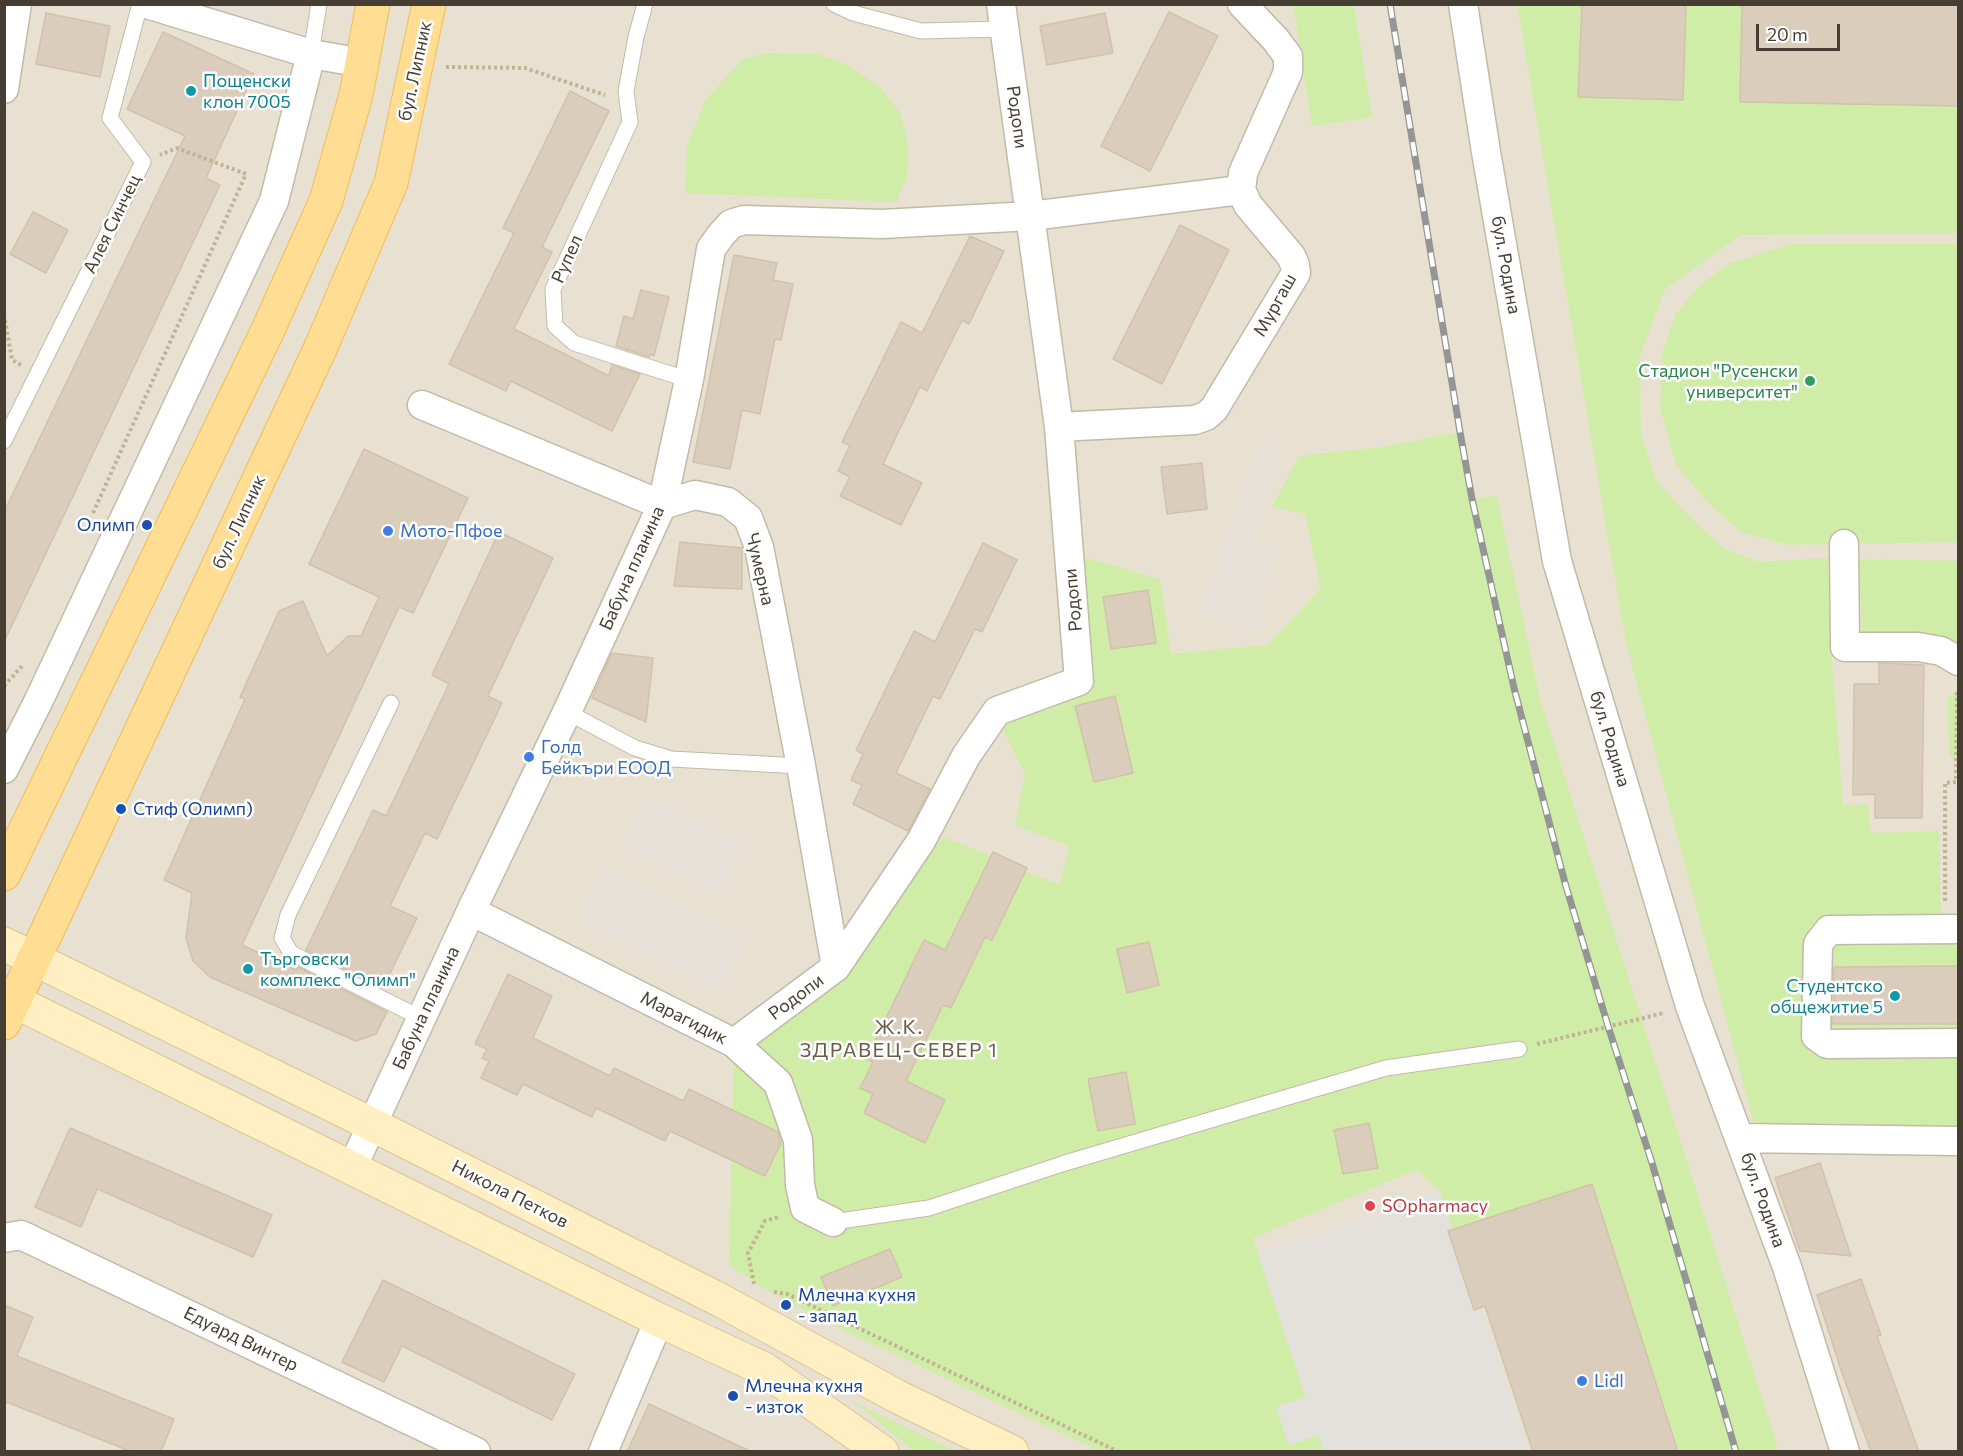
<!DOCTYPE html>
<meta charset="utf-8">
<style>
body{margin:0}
#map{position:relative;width:1963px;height:1456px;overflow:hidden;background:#f4efe4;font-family:Commissioner,sans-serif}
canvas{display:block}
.frame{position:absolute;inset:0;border:6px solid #473e33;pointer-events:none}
.scale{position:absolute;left:1756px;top:24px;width:84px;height:27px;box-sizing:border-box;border:3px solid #473e33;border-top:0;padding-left:8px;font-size:18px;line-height:21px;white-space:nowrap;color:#473e33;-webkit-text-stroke:4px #fff;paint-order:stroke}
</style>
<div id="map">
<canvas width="1963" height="1456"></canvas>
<div class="frame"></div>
<div class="scale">20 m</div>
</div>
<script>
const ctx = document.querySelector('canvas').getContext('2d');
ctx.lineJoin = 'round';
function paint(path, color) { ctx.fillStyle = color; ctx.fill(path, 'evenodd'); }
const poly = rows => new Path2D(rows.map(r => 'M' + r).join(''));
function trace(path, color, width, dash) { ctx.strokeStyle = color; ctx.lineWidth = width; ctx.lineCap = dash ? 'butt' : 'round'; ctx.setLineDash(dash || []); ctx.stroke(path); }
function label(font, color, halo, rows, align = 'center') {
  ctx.font = font + ' Commissioner,sans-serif'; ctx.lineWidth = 5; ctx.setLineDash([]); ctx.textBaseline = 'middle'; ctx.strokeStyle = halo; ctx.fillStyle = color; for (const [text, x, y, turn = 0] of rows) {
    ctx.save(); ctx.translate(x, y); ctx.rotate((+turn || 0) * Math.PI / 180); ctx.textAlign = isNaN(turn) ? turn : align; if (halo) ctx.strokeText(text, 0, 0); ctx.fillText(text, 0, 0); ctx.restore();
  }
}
paint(poly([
 [5,5,1958,5,1958,1451,5,1451]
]), '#e8e1d1');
paint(poly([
 [185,5,275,5,270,24],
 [1259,441,1284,449,1253,541,1278,550,1257,614,1263,616,1258,632,1201,613],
 [646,796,744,845,719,894,622,845],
 [605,866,746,939,719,991,578,919]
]), '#e6e0d9');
paint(poly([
 [1742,4,1958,106,1958,233,1741,235,1665,289,1640,356,1641,435,1656,480,1681,508,1723,548,1759,562,1829,558,1832,663,1843,805,1868,804,1871,833,1939,831,1941,919,1810,938,1807,1047,1820,1057,1958,1056,1958,1129,1755,1128,1626,643,1517,5,1582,5,1578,96,1683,100,1686,5],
 [1293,5,1354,5,1372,117,1312,126],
 [765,53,818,54,850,66,882,89,901,114,908,145,907,178,896,202,685,193,687,147,705,100,742,60],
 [1790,244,1958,244,1958,542,1788,545,1741,532,1707,502,1676,465,1660,408,1662,353,1675,315,1696,289,1728,264],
 [1460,432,1472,499,1497,496,1540,699,1779,1451,1678,1451,1591,1185,1448,1231,1440,1191,1416,1170,1253,1238,1306,1397,1276,1408,1319,1435,1324,1451,1099,1451,847,1332,760,1286,729,1265,734,1043,836,967,944,837,1060,885,1069,846,1015,825,1025,774,1003,730,997,711,1079,681,1069,553,1160,579,1171,654,1267,645,1321,589,1305,514,1272,507,1299,456,1381,447],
 [1859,559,1958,561,1958,651,1862,635],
 [1956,690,1958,690,1958,763,1949,755,1948,697],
 [1958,934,1958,1031,1821,1032,1822,944],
 [854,1402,955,1451,914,1451]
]), '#d0eda8');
paint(poly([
 [4,393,17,415,4,438],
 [1440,1191,1529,1451,1324,1451,1318,1435,1289,1445,1276,1407,1306,1397,1258,1254]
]), '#e4e1dd');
const building = poly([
 [1582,4,1686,4,1683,100,1578,97,1582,4],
 [1742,4,1959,4,1959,106,1740,102,1742,4],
 [1169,12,1218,36,1150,171,1101,146,1169,12],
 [46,13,110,26,100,77,36,64,46,13],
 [1105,13,1113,53,1047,65,1040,26,1105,13],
 [163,32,254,74,206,178,220,185,4,642,4,512,185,136,127,109,163,32],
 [570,91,609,111,542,247,552,252,514,329,609,376,612,365,640,374,612,431,511,381,506,391,449,364,514,233,503,228,570,91],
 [33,212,68,230,46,273,10,254,33,212],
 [1180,225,1229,250,1162,384,1113,359,1180,225],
 [970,236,1004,251,969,324,962,320,927,391,920,387,883,464,922,483,901,525,840,496,850,477,838,471,850,445,842,442,901,322,922,333,970,236],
 [734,255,777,263,773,280,793,284,781,340,775,339,760,414,742,410,730,469,693,462,734,255],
 [641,290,669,297,654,356,650,354,649,357,616,346,624,316,633,319,641,290],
 [364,449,468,498,413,613,399,607,242,945,296,970,298,967,387,1012,376,1034,356,1041,210,977,193,961,186,938,192,893,164,880,245,699,240,697,279,611,303,601,327,656,348,636,361,636,379,597,309,564,364,449],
 [1202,463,1207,509,1167,514,1161,467,1202,463],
 [499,532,553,558,488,696,502,703,437,839,425,833,390,906,417,918,383,988,306,950,373,810,386,816,449,684,432,675,499,532],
 [680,542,742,548,742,589,674,586,680,542],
 [983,543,1017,560,982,632,975,629,940,699,933,696,896,773,930,789,908,831,853,804,862,785,851,780,863,754,856,750,914,631,935,642,983,543],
 [1148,590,1156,643,1111,649,1103,597,1148,590],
 [612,653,653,658,646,722,592,698,612,653],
 [1879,663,1924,665,1922,818,1875,818,1875,794,1853,795,1854,684,1879,684,1879,663],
 [1115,696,1133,773,1094,782,1075,706,1115,696],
 [993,852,1027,868,992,940,985,937,951,1008,943,1005,906,1081,945,1100,925,1143,864,1113,873,1094,860,1088,873,1062,866,1059,924,940,945,950,993,852],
 [1149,942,1159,985,1127,993,1117,949,1149,942],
 [1959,966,1959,1024,1833,1024,1834,967,1959,966],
 [508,974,552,996,533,1038,610,1076,614,1068,683,1101,689,1089,778,1132,781,1143,765,1176,670,1131,665,1141,596,1108,592,1117,523,1084,517,1095,481,1078,489,1061,482,1058,487,1049,475,1044,508,974],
 [1126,1072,1135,1124,1098,1131,1088,1079,1126,1072],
 [1369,1123,1378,1168,1343,1174,1334,1130,1369,1123],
 [70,1128,272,1215,253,1257,97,1189,81,1227,35,1207,70,1128],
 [1820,1163,1851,1256,1800,1251,1775,1178,1820,1163],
 [1592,1184,1678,1452,1533,1452,1485,1306,1474,1310,1448,1231,1592,1184],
 [890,1249,902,1277,833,1306,821,1277,890,1249],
 [1861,1279,1881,1335,1877,1336,1919,1452,1871,1452,1842,1373,1817,1295,1861,1279],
 [383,1280,575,1374,552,1420,402,1346,384,1382,342,1362,383,1280],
 [4,1305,33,1317,17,1356,174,1419,161,1452,132,1452,4,1401,4,1305],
 [649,1404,752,1452,627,1452,649,1404]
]);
paint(building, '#dacdbb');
trace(building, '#d2c2ab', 1.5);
const service = poly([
 [645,4,636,37,626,91,630,122,553,289,555,326,574,343,689,380],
 [834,4,853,13,921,31,1004,29],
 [311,54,319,4],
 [4,441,143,162,110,118,140,4],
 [391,703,288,915,282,938,291,953,421,1018],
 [567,712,635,748,671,759,801,766],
 [833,1222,929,1208,1065,1163,1386,1068,1519,1049]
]);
const minor = poly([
 [147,4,311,54,363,63],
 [1463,4,1486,152,1557,561,1690,1006,1787,1267,1845,1452],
 [4,89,17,4],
 [422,405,662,505,695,495,728,502,748,518,759,547,801,766,836,967],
 [1059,427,1195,420,1206,416,1214,409,1296,273,1295,265,1291,256,1248,205,1241,190,1243,173,1288,72,1288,56,1275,39,1242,4],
 [1844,544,1845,647,1918,647,1941,651,1958,661],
 [4,769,39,700,274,201,311,54],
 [471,911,734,1043,778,1083,798,1140,800,1185,805,1208,833,1222],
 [1958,929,1829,930,1818,944,1816,1036,1827,1044,1958,1043],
 [734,1043,836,967,921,841,966,756,997,711,1079,681,1059,427,1001,4],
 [1740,1138,1958,1141],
 [352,1168,471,911,567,712,662,505,689,380,711,249,721,235,731,224,744,220,882,224,1031,216,1241,190],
 [4,1238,21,1235,476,1452],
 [603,1452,659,1320]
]);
const secondary = poly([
 [4,944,373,1125,720,1300,898,1397,1012,1452],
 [4,996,659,1320,764,1369,882,1452]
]);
const primary = poly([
 [4,874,267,332,326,201,356,95,373,4],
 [4,1023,321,347,391,183,429,4]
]);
trace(service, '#c3b9a9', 17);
trace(minor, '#c3b9a9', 31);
trace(secondary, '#dcc591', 35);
trace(primary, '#efbd57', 35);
trace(poly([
 [446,67,525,68,605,95],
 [4,314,12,360,21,365],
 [93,513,246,174,177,148,160,155],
 [4,686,22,666],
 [1945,901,1945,783,1956,782,1957,689],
 [1537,1044,1664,1013],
 [754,1284,748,1253,765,1221,779,1217],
 [774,1292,787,1294,1119,1452]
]), '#c3b296', 4, [3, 3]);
trace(service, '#fff', 15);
trace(minor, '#fff', 28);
trace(secondary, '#ffefc3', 33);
trace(primary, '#ffdd92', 33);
const rail = poly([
 [1390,4,1460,432,1472,499,1514,688,1565,883,1608,1026,1652,1163,1736,1452]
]);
trace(rail, '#959595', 7);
trace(rail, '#fff', 4.5, [14]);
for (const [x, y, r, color] of [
 [191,91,6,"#0f9aa8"],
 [1810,381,6,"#2e9e5b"],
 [147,525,6,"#1a4fb4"],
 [388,531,6,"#3f7fe0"],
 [529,757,6,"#3f7fe0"],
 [121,809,6,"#1a4fb4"],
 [248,969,6,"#0f9aa8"],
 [1895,996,6,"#0f9aa8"],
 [1370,1206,6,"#e0444e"],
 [786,1305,6,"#1a4fb4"],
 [1582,1381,6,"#3f7fe0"],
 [733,1396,6,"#1a4fb4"]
]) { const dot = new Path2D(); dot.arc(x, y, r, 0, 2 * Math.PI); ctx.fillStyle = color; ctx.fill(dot); trace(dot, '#fff', 2); }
label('18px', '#473e33', '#fff', [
 ["бул. Липник",415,71,-78],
 ["Родопи",1017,117,82],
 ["Алея Синчец",112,224,-64],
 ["Рупел",567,259,-66],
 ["бул. Родина",1506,265,80],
 ["Мургаш",1275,305,-61],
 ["бул. Липник",239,522,-65],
 ["Бабуна планина",632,568,-66],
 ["Чумерна",760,569,77],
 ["Родопи",1073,600,-95],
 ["бул. Родина",1610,739,73],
 ["Родопи",796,997,-37],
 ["Бабуна планина",426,1008,-65],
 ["Марагидик",684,1018,27],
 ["Никола Петков",510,1194,27],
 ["бул. Родина",1763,1200,70],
 ["Едуард Винтер",241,1339,26]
]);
label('18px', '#0d838f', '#fff', [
 ["Пощенски",203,81],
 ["клон 7005",203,102],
 ["Търговски",260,959],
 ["комплекс \"Олимп\"",260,980],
 ["Студентско",1883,986,"right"],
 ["общежитие 5",1883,1007,"right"]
], 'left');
label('18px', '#27864d', '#fff', [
 ["Стадион \"Русенски",1798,371],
 ["университет\"",1798,392]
], 'right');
label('18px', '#164399', '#fff', [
 ["Олимп",135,525,"right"],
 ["Стиф (Олимп)",133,809],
 ["Млечна кухня",798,1295],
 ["- запад",798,1316],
 ["Млечна кухня",745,1386],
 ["- изток",745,1407]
], 'left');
label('18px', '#366cbe', '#fff', [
 ["Мото-Пфое",400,531],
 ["Голд",541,747],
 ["Бейкъри ЕООД",541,768],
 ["Lidl",1594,1381]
], 'left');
label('18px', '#be3a42', '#fff', [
 ["SOpharmacy",1382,1206]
], 'left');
ctx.letterSpacing = '1.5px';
label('20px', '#6a5c49', '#fff', [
 ["Ж.К.",899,1027],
 ["ЗДРАВЕЦ-СЕВЕР 1",899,1050]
]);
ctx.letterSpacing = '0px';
</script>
